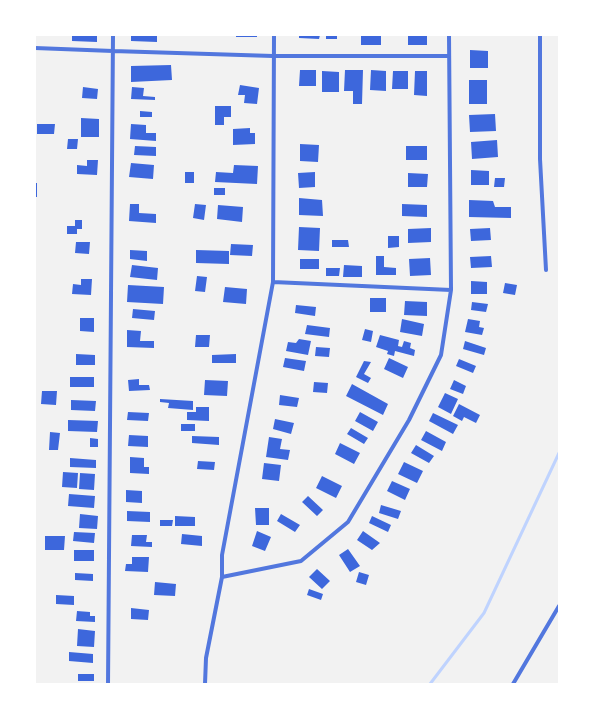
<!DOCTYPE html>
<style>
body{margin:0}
#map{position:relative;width:594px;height:719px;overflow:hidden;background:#f2f2f2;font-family:Lato,sans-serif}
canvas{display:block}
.frame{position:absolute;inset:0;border:36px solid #fff;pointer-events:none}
</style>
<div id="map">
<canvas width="594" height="719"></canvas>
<div class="frame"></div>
</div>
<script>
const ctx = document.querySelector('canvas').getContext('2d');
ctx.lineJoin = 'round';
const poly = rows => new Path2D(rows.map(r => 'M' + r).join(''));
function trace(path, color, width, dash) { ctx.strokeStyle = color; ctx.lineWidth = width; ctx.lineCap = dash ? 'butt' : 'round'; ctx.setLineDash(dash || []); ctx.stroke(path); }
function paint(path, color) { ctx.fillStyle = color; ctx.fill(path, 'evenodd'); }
trace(poly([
 [430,684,484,613,559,453]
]), '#bfd3fe', 3);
paint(poly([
 [72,35,97,35,97,42,72,41],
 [131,35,157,35,157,42,131,41],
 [236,35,257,35,257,37,236,37],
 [299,35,320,35,319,39,299,38],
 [326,35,337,35,337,39,326,39],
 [361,35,381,35,381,45,361,45],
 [408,35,427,35,427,45,408,45],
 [470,50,488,51,488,68,470,68],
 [171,65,172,80,131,82,131,66],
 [300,70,316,70,316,86,299,86],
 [345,70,363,70,362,104,353,104,353,91,344,91],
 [371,70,386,71,386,91,370,90],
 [322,71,339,72,339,92,322,92],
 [393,71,408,71,408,89,392,89],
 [415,71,427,71,427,96,414,95],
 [469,80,487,80,487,104,469,104],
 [240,85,259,88,257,104,244,103,245,95,238,95],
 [83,87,98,89,97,99,82,98],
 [132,87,144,88,143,96,155,97,155,100,131,99],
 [215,106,231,106,231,117,224,117,224,125,215,125],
 [140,111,152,112,152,117,140,117],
 [495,114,496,131,470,132,469,115],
 [81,118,99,119,99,137,81,137],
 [37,124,55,124,54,134,37,134],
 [131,124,146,125,146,133,156,133,156,141,130,139],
 [250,128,250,133,255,133,255,144,233,145,233,129],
 [68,139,78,139,77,149,67,149],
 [497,140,498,157,472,159,471,142],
 [300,144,319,145,318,162,300,161],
 [135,146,156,147,156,156,134,155],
 [406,146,427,146,427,160,406,160],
 [87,160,98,160,97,175,77,174,77,165,87,166],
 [131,163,154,165,153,179,129,177],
 [234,165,258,166,257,184,215,182,216,172,233,173],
 [471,170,489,171,489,185,471,185],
 [185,172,194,172,194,183,185,183],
 [315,172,315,187,299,188,298,173],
 [408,173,428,174,427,187,408,187],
 [495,178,505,178,504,187,494,187],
 [35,183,37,183,37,197,35,197],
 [214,188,225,188,225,195,214,195],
 [299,198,322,200,323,216,299,215],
 [469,200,493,201,495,207,511,207,511,218,469,217],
 [130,204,139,204,139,213,156,214,156,223,129,221],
 [195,204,206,205,204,220,193,218],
 [402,204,427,205,427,217,402,216],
 [218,205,243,207,242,222,217,219],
 [75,220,82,220,82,229,77,229,77,234,67,234,67,226,75,226],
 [299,227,320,228,319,251,298,250],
 [431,228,431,242,408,243,408,229],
 [490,228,491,240,471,241,470,229],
 [388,236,399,236,399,247,388,248],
 [332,240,348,240,349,247,332,247],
 [76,242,90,242,89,254,75,253],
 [231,244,253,245,252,256,230,255],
 [130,250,147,251,147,261,130,259],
 [196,250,229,251,229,264,196,263],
 [376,256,384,256,384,267,396,268,396,275,376,275],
 [491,256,492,267,471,268,470,257],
 [430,258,431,275,410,276,409,259],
 [300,259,319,259,319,269,300,269],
 [132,265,158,268,157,280,130,277],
 [344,265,362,266,362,277,343,277],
 [326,268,340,268,339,276,326,276],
 [197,276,207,277,205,292,195,291],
 [81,279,92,279,91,295,72,294,73,284,81,285],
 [471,281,487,282,487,294,471,294],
 [505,283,517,285,515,295,503,293],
 [128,285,164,287,163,304,127,302],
 [225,287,247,289,246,304,223,302],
 [370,298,386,298,386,312,370,312],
 [405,301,427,302,427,316,404,315],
 [472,302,488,304,486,312,471,310],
 [296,305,316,307,315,316,295,313],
 [133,309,155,311,154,320,132,318],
 [80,318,94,318,94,332,80,331],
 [402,319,424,324,422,336,400,332],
 [468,319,480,321,479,327,484,328,482,335,465,332],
 [307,325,330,328,329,337,305,334],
 [365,329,373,331,371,342,362,340],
 [127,330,141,331,140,341,154,341,154,348,127,347],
 [196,335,210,335,209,347,195,347],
 [380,335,399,340,398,346,402,347,404,341,411,343,410,348,415,350,414,356,395,351,394,356,387,354,388,351,376,347],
 [299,339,311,341,308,355,286,351,288,342,296,343],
 [465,341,486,348,484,355,463,349],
 [316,347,330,348,329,357,315,356],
 [76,354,95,355,95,365,76,365],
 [236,354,236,363,212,363,212,355],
 [285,358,306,361,304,371,283,367],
 [389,358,408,367,403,378,384,369],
 [459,359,476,366,473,373,456,366],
 [364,361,371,362,364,374,371,378,368,383,356,377],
 [70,377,94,377,94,387,70,387],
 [139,379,139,385,149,385,150,390,129,391,128,380],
 [205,380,228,381,227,396,204,395],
 [454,380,466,386,463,394,450,389],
 [314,382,328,383,327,393,313,392],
 [352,384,388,404,383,415,346,396],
 [42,391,57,391,56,405,41,404],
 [445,393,458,399,451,414,438,407],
 [280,395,299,398,297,407,279,405],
 [160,399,193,401,193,410,168,408,169,403,160,402],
 [71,400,96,401,95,411,71,410],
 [459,404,480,415,476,423,464,417,462,421,453,416],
 [196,407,209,407,209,421,187,420,187,412,196,412],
 [128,412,149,413,148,421,127,420],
 [360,412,378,422,373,431,355,421],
 [433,413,458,425,453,434,429,421],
 [275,419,294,423,291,434,273,429],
 [68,420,98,421,97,432,68,431],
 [181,424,195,424,195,431,181,431],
 [351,428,368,438,364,444,347,434],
 [426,431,446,442,442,451,421,440],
 [50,432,60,433,58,450,49,450],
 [129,435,148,436,148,447,128,446],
 [192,436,219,437,219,445,192,443],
 [269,437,282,439,280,449,290,450,288,460,266,457],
 [90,438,98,439,98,447,90,447],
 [340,443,360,453,354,464,335,454],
 [416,445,434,456,429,463,411,453],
 [130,457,144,458,144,467,149,467,149,474,130,473],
 [70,458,96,460,96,468,70,467],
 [198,461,215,462,214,470,197,469],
 [404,462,423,471,417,483,398,474],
 [264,463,281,465,279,481,262,479],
 [63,472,78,473,77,488,62,487],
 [80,473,95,474,94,490,79,489],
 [322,476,342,486,336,498,316,488],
 [392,481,410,489,405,500,387,491],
 [126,490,142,491,142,503,126,502],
 [69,494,95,496,94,508,68,506],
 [308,496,323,510,317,516,302,502],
 [381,505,401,511,398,519,379,513],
 [255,508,269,508,269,525,256,525],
 [127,511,150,512,150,522,127,521],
 [80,514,98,516,97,529,79,528],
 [281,514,300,525,295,532,277,521],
 [175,516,195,517,195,526,175,526],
 [372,516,391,525,388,532,369,523],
 [160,520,173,520,172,526,160,526],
 [257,531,271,537,265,551,252,546],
 [363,531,380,543,372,550,357,540],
 [74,532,95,533,94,543,73,541],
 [182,534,202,536,202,546,181,544],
 [132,535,147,535,146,542,152,542,152,547,131,546],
 [45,536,65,536,64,550,45,550],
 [348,549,360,566,350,572,339,555],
 [74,550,94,550,94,561,74,561],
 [132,557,149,557,148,572,125,571,126,564,132,564],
 [317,569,330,581,322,589,309,577],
 [359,572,369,575,366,585,356,582],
 [75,573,93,574,93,581,75,580],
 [155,582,176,584,175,596,154,595],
 [309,589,323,594,321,600,307,595],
 [56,595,74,596,74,605,56,604],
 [131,608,149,610,148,620,131,619],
 [77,611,90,612,90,616,95,616,95,622,76,621],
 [78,629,95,631,94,647,77,646],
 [69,652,93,654,93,663,69,661],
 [78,674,94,674,94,681,78,681]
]), '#3d67dc');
trace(poly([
 [540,35,540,159,546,270],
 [35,48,113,51,273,56,449,56],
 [273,282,451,290],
 [222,577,301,561,348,522,409,420,441,355,451,290,449,35],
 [108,684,113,35],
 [205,684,206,658,222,577,222,555,273,282,274,35],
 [513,684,559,606]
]), '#5277de', 4);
</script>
